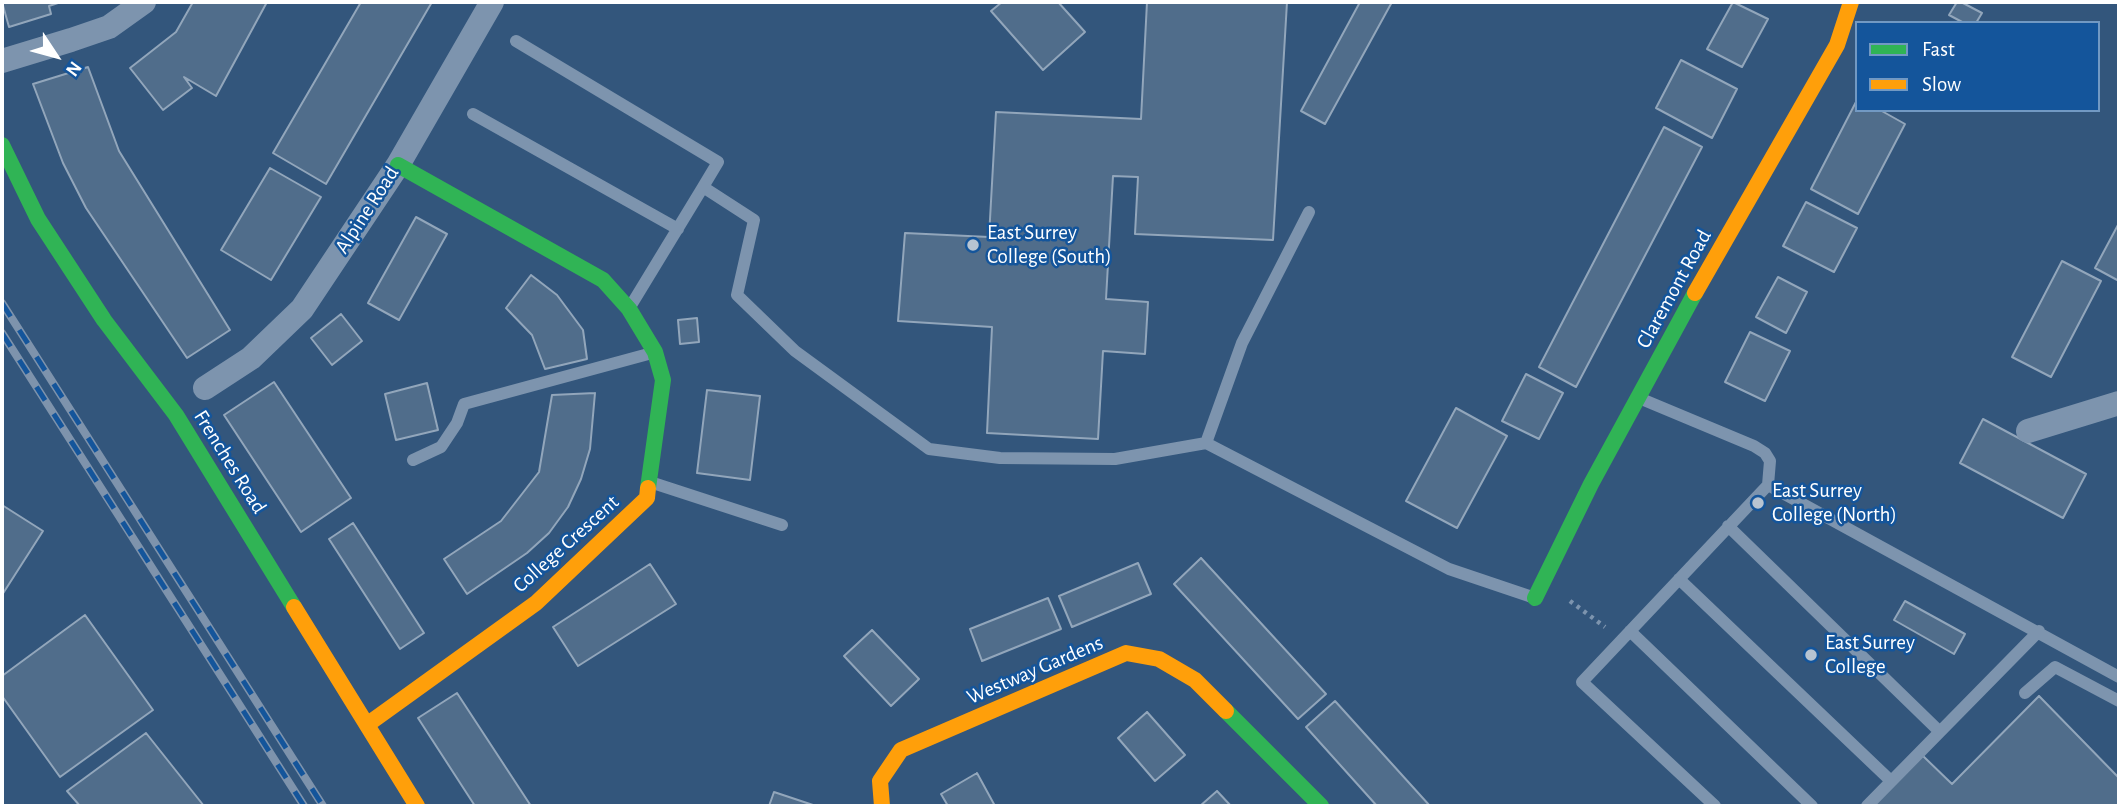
<!DOCTYPE html>
<style>
body{margin:0}
#map{position:relative;width:2121px;height:808px;overflow:hidden;background:#33567c;font-family:"Alegreya Sans",sans-serif}
canvas{display:block}
.frame{position:absolute;inset:0;border:4px solid #fff;pointer-events:none}
.legend{position:absolute;left:1855px;top:21px;width:245px;height:91px;box-sizing:border-box;background:#14559b;border:2px solid #7299c3;margin:0;padding:9px 12px;list-style:none;font-size:21px;color:#fff}
.legend li{display:flex;align-items:center;gap:14px;height:35px}
.legend b{width:35px;border:2px solid #7299c3}
.north{position:absolute;left:21px;top:21px;width:70px;height:70px;-webkit-text-stroke:5px #14559b;paint-order:stroke;rotate:126deg;font-size:19px;font-weight:700;line-height:28px;text-align:center;color:#fff}
.north::after{content:'';display:block;margin:auto;width:24px;height:32px;background:#fff;clip-path:polygon(50% 0,100% 100%,50% 72%,0 100%)}
</style>
<div id="map">
<canvas width="2121" height="808"></canvas>
<div class="frame"></div>
<ul class="legend">
<li><b style="height:9px;background:#30b455"></b>Fast</li>
<li><b style="height:9px;background:#ff9f0a"></b>Slow</li>
</ul>
<div class="north">N</div>
</div>
<script>
const ctx = document.querySelector('canvas').getContext('2d');
ctx.lineJoin = 'round';
function paint(path, color) { ctx.fillStyle = color; ctx.fill(path, 'evenodd'); }
const poly = rows => new Path2D(rows.map(r => 'M' + r).join(''));
function trace(path, color, width, dash) { ctx.strokeStyle = color; ctx.lineWidth = width; ctx.lineCap = dash ? 'butt' : 'round'; ctx.setLineDash(dash || []); ctx.stroke(path); }
function label(font, color, halo, rows, align = 'center') {
  ctx.font = font + ' "Alegreya Sans",sans-serif'; ctx.lineWidth = 5; ctx.setLineDash([]); ctx.textBaseline = 'middle'; ctx.strokeStyle = halo; ctx.fillStyle = color; for (const [text, x, y, turn = 0] of rows) {
    ctx.save(); ctx.translate(x, y); ctx.rotate((+turn || 0) * Math.PI / 180); ctx.textAlign = isNaN(turn) ? turn : align; if (halo) ctx.strokeText(text, 0, 0); ctx.fillText(text, 0, 0); ctx.restore();
  }
}
const building = poly([
 [2,2,61,2,49,6,51,14,9,27,2,2],
 [193,2,267,2,216,96,184,77,192,88,163,110,130,68,176,32,193,2],
 [361,2,432,2,326,184,273,153,361,2],
 [1002,2,1058,2,1085,32,1043,70,991,11,1002,2],
 [1147,2,1287,2,1273,240,1135,234,1138,177,1113,176,1106,299,1148,302,1145,354,1103,351,1098,439,987,433,992,327,898,321,905,233,989,237,996,112,1141,119,1147,2],
 [1360,2,1392,2,1325,124,1301,111,1360,2],
 [1733,2,1768,19,1742,67,1707,49,1733,2],
 [1957,2,1961,2,1982,13,1976,23,1964,23,1949,15,1957,2],
 [1681,60,1737,89,1712,138,1656,108,1681,60],
 [88,67,119,151,230,330,187,358,86,208,63,163,33,84,88,67],
 [1857,100,1857,110,1880,110,1905,124,1858,214,1811,189,1857,100],
 [1664,127,1702,147,1576,387,1539,367,1664,127],
 [270,168,321,197,271,280,221,250,270,168],
 [1806,202,1857,228,1834,272,1783,246,1806,202],
 [416,217,447,234,399,320,368,303,416,217],
 [2119,223,2119,281,2095,268,2119,223],
 [2062,261,2101,281,2051,377,2012,357,2062,261],
 [531,275,557,295,583,330,587,359,545,369,532,335,506,308,531,275],
 [1778,277,1807,292,1786,333,1756,317,1778,277],
 [341,314,362,341,332,365,311,338,341,314],
 [697,318,699,342,680,344,678,320,697,318],
 [1750,332,1790,351,1765,401,1725,382,1750,332],
 [1526,374,1563,393,1539,439,1502,421,1526,374],
 [274,382,351,498,301,532,224,415,274,382],
 [427,383,438,430,396,440,385,394,427,383],
 [707,390,760,396,750,480,697,473,707,390],
 [595,393,590,449,581,479,568,507,549,533,527,553,467,594,444,559,501,521,539,472,552,395,595,393],
 [1456,408,1507,436,1457,528,1406,501,1456,408],
 [1983,419,2086,474,2063,518,1960,463,1983,419],
 [2,505,43,531,2,595,2,505],
 [353,523,424,633,400,649,329,539,353,523],
 [1201,558,1326,694,1298,719,1174,584,1201,558],
 [1138,563,1151,594,1072,627,1059,596,1138,563],
 [650,564,676,604,578,666,553,627,650,564],
 [1048,598,1061,629,982,661,970,629,1048,598],
 [1905,601,1965,634,1954,654,1894,620,1905,601],
 [85,615,153,710,60,777,2,696,2,676,85,615],
 [872,630,919,679,891,706,844,656,872,630],
 [457,693,531,806,475,806,418,718,457,693],
 [2039,696,2119,778,2119,806,1872,806,1922,755,1952,784,2039,696],
 [1335,701,1430,806,1377,806,1306,727,1335,701],
 [1147,712,1185,755,1155,781,1118,738,1147,712],
 [146,733,204,806,80,806,67,791,146,733],
 [977,773,995,806,948,806,941,794,977,773],
 [1217,791,1231,806,1200,806,1217,791],
 [774,792,816,806,769,806,774,792]
]);
paint(building, '#506d8b');
trace(building, '#92a6bb', 2);
trace(poly([
 [1570,601,1605,627]
]), '#7d94ae', 4.5, [3.5, 5]);
trace(poly([
 [516,41,718,162,703,187],
 [473,114,678,229],
 [630,307,703,187,754,220,737,295,795,351,929,449,1000,458,1115,459,1206,443,1449,569,1535,598],
 [1639,398,1754,446,1765,453,1770,461,1768,485],
 [1206,443,1242,343,1309,212],
 [413,460,441,447,457,423,464,404,652,353],
 [650,482,782,525],
 [1728,526,1939,731],
 [1679,579,1891,781],
 [1630,631,1812,806],
 [2025,693,2055,667,2119,701],
 [1715,806,1582,682,1768,485,2119,677],
 [1867,806,2039,631]
]), '#7d94ae', 12);
trace(poly([
 [2,61,71,40,109,27,144,2],
 [205,388,251,358,302,309,398,165,492,2],
 [2028,431,2119,403]
]), '#7d94ae', 24);
trace(poly([
 [2,145,38,219,104,320,176,415,294,607],
 [398,165,603,280,629,309,655,352,663,380,648,488],
 [1535,598,1591,484,1695,293],
 [1226,711,1321,806]
]), '#30b455', 16);
trace(poly([
 [1695,293,1837,45,1851,2],
 [294,607,417,806],
 [368,724,536,603,647,498,648,488],
 [882,806,880,781,901,750,1126,653,1159,659,1195,680,1226,711]
]), '#ff9f0a', 16);
const rail = poly([
 [2,303,323,806],
 [2,333,304,806]
]);
trace(rail, '#7e93ac', 8);
trace(rail, '#14559b', 5, [16]);
for (const [x, y, r, color] of [
 [973,245,7,"#b8c4d1"],
 [1758,503,7,"#b8c4d1"],
 [1811,655,7,"#b8c4d1"]
]) { const dot = new Path2D(); dot.arc(x, y, r, 0, 2 * Math.PI); ctx.fillStyle = color; ctx.fill(dot); trace(dot, '#14559b', 2.5); }
label('21px', '#fff', '#14559b', [
 ["Alpine Road",367,210,-57],
 ["Claremont Road",1674,289,-61],
 ["Frenches Road",230,462,58],
 ["College Crescent",566,544,-42],
 ["Westway Gardens",1035,670,-23]
]);
label('21px', '#fff', '#14559b', [
 ["East Surrey",987,233],
 ["College (South)",987,257],
 ["East Surrey",1772,491],
 ["College (North)",1772,515],
 ["East Surrey",1825,643],
 ["College",1825,667]
], 'left');
</script>
